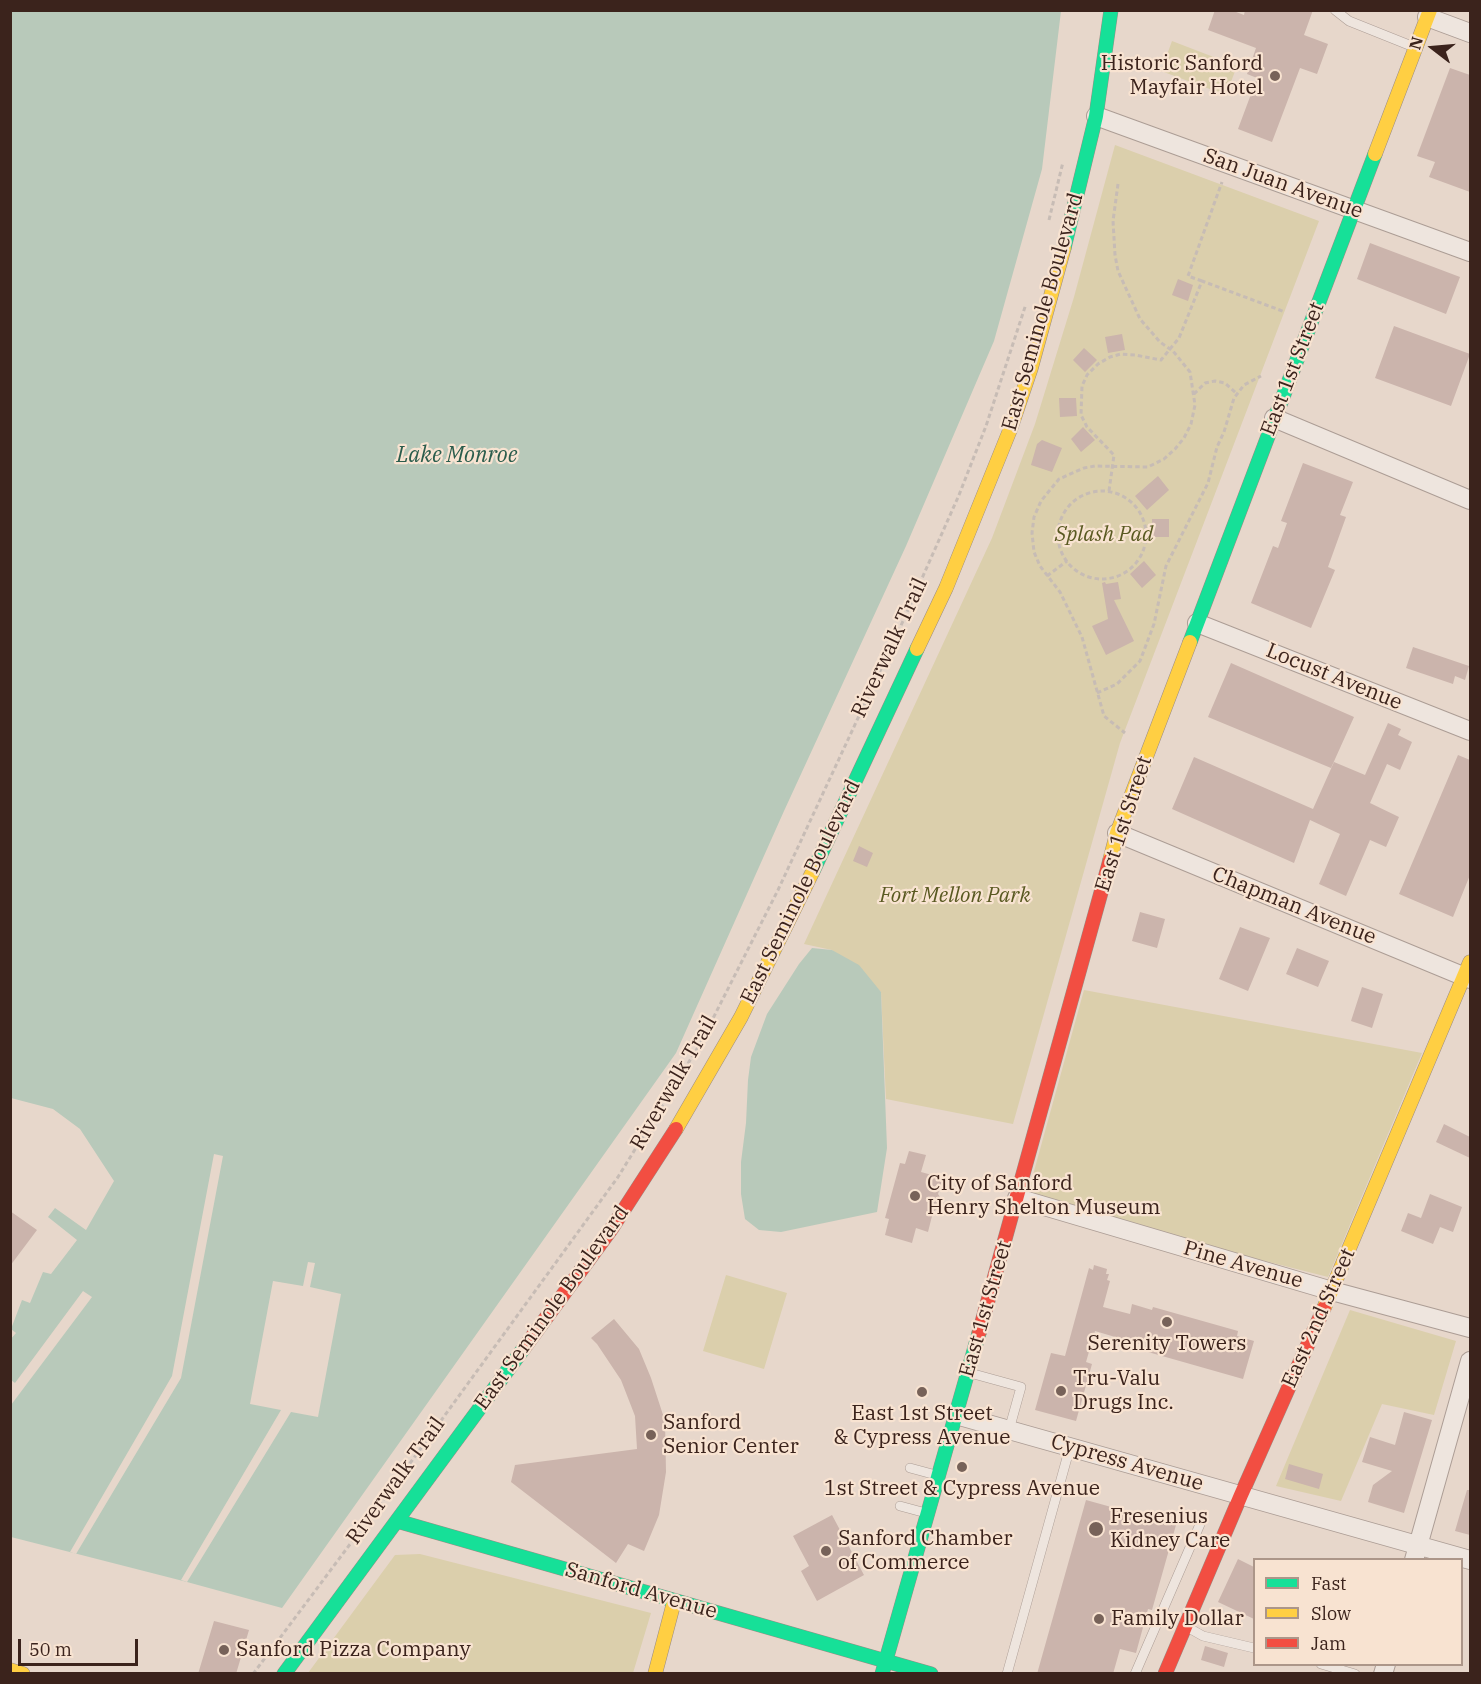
<!DOCTYPE html>
<style>
body{margin:0}
#map{position:relative;width:1481px;height:1684px;overflow:hidden;background:#e7d7cb;font-family:"IBM Plex Serif",serif}
canvas{display:block}
.frame{position:absolute;inset:0;border:12px solid #3b231c;pointer-events:none}
.legend{position:absolute;left:1253px;top:1558px;width:210px;height:108px;box-sizing:border-box;background:#f8e3d1;border:2px solid #ac9689;margin:0;padding:8px 10px;list-style:none;font-size:18px;color:#3b231c}
.legend li{display:flex;align-items:center;gap:12px;height:30px}
.legend b{width:30px;border:2px solid #ac9689}
.north{position:absolute;left:1403px;top:18px;width:60px;height:60px;-webkit-text-stroke:4px #f8e3d1;paint-order:stroke;rotate:286deg;font-size:16px;font-weight:700;line-height:24px;text-align:center;color:#3b231c}
.north::after{content:'';display:block;margin:auto;width:21px;height:27px;background:#3b231c;clip-path:polygon(50% 0,100% 100%,50% 72%,0 100%)}
.scale{position:absolute;left:18px;top:1639px;width:120px;height:27px;box-sizing:border-box;border:3px solid #3b231c;border-top:0;padding-left:8px;font-size:18px;line-height:21px;white-space:nowrap;color:#3b231c;-webkit-text-stroke:4px #f8e3d1;paint-order:stroke}
</style>
<div id="map">
<canvas width="1481" height="1684"></canvas>
<div class="frame"></div>
<ul class="legend">
<li><b style="height:8px;background:#16e098"></b>Fast</li>
<li><b style="height:8px;background:#ffcf43"></b>Slow</li>
<li><b style="height:8px;background:#f24e42"></b>Jam</li>
</ul>
<div class="north">N</div>
<div class="scale">50 m</div>
</div>
<script>
const ctx = document.querySelector('canvas').getContext('2d');
ctx.lineJoin = 'round';
function paint(path, color) { ctx.fillStyle = color; ctx.fill(path, 'evenodd'); }
const poly = rows => new Path2D(rows.map(r => 'M' + r).join(''));
function trace(path, color, width, dash) { ctx.strokeStyle = color; ctx.lineWidth = width; ctx.lineCap = dash ? 'butt' : 'round'; ctx.setLineDash(dash || []); ctx.stroke(path); }
function label(font, color, halo, rows, align = 'center') {
  ctx.font = font + ' "IBM Plex Serif",serif'; ctx.lineWidth = 4.5; ctx.setLineDash([]); ctx.textBaseline = 'middle'; ctx.strokeStyle = halo; ctx.fillStyle = color; for (const [text, x, y, turn = 0] of rows) {
    ctx.save(); ctx.translate(x, y); ctx.rotate((+turn || 0) * Math.PI / 180); ctx.textAlign = isNaN(turn) ? turn : align; if (halo) ctx.strokeText(text, 0, 0); ctx.fillText(text, 0, 0); ctx.restore();
  }
}
paint(poly([
 [1172,41,1237,66,1226,95,1161,71],
 [1115,145,1319,221,1120,743,1013,1124,886,1099,881,992,832,950,804,944,992,538,1035,424,1074,297],
 [1084,990,1422,1053,1328,1277,1214,1248,1028,1193],
 [726,1275,787,1293,764,1369,703,1351],
 [1350,1310,1456,1341,1434,1415,1382,1404,1341,1501,1276,1486],
 [420,1554,651,1613,633,1673,308,1673,395,1555]
]), '#dbcfac');
paint(poly([
 [11,11,1061,11,1042,169,994,341,906,546,784,811,676,1053,282,1608,187,1582,11,1537,10,1340,16,1333,11,1329,22,1300,30,1303,43,1272,51,1274,77,1240,48,1217,55,1208,86,1230,114,1181,80,1129,53,1109,11,1098],
 [812,948,832,950,859,965,881,992,887,1148,877,1212,781,1232,759,1230,745,1219,741,1194,741,1162,746,1123,748,1080,751,1057,767,1014,799,964]
]), '#b8c9ba');
paint(poly([
 [214,1154,223,1156,181,1378,76,1554,70,1552,172,1376],
 [308,1262,315,1263,310,1287,341,1294,318,1417,291,1412,187,1582,181,1580,281,1410,250,1404,273,1281,303,1286],
 [83,1291,92,1297,11,1405,11,1380,15,1383]
]), '#e7d7cb');
paint(poly([
 [1215,10,1231,10,1244,15,1245,10,1313,10,1304,35,1328,44,1317,74,1300,68,1272,142,1238,129,1257,78,1247,74,1256,48,1208,30],
 [1450,68,1470,75,1470,192,1429,177,1435,162,1417,156],
 [1370,243,1460,277,1446,314,1357,279],
 [1178,279,1193,285,1188,301,1172,295],
 [1394,326,1470,354,1451,406,1375,378],
 [1122,334,1125,350,1108,353,1105,337],
 [1084,348,1097,360,1085,372,1073,360],
 [1059,398,1076,398,1077,416,1060,417],
 [1083,427,1095,440,1081,452,1071,439],
 [1042,440,1062,448,1052,472,1031,465,1037,444],
 [1303,463,1353,482,1340,515,1346,517,1328,567,1335,570,1311,628,1251,603,1273,546,1278,548,1287,523,1281,521],
 [1158,476,1169,490,1147,510,1135,496],
 [1152,519,1169,519,1169,537,1152,537],
 [1144,561,1156,575,1142,588,1130,574],
 [1105,582,1106,584,1118,582,1121,599,1114,600,1134,641,1106,655,1092,626,1108,619,1102,583],
 [1413,647,1469,666,1465,680,1455,676,1453,684,1406,668],
 [1231,663,1354,717,1331,768,1208,717],
 [1388,723,1401,729,1398,735,1412,742,1400,770,1387,764,1370,803,1399,817,1386,847,1370,840,1346,896,1319,884,1340,834,1310,820,1294,863,1172,809,1194,757,1313,809,1334,762,1365,775],
 [1458,755,1470,760,1470,875,1453,917,1399,894],
 [859,846,873,853,867,867,853,861],
 [1140,912,1165,919,1157,948,1132,941],
 [1240,927,1270,938,1248,991,1219,979],
 [1297,948,1329,961,1318,987,1286,974],
 [1362,987,1383,994,1372,1028,1351,1021],
 [1444,1124,1470,1137,1470,1158,1436,1142],
 [909,1151,926,1155,921,1172,943,1178,938,1194,940,1197,937,1209,933,1212,928,1232,916,1228,912,1243,885,1235,889,1219,885,1218,900,1163,905,1164],
 [1430,1194,1462,1207,1453,1232,1440,1227,1433,1244,1401,1231,1408,1213,1421,1218],
 [10,1211,37,1230,10,1266],
 [1094,1265,1107,1269,1106,1274,1109,1274,1107,1280,1110,1281,1103,1307,1130,1314,1132,1304,1152,1310,1153,1307,1238,1331,1237,1336,1254,1341,1243,1379,1141,1350,1142,1345,1095,1331,1086,1362,1092,1364,1076,1421,1035,1410,1051,1353,1065,1356,1089,1268,1093,1270],
 [614,1319,639,1349,651,1378,665,1421,666,1472,659,1515,644,1551,628,1544,616,1563,511,1482,515,1465,637,1449,635,1416,621,1380,597,1344,591,1338],
 [1404,1412,1432,1420,1404,1513,1368,1502,1373,1485,1392,1471,1362,1462,1370,1437,1395,1445],
 [1289,1464,1323,1474,1319,1489,1285,1479],
 [1467,1490,1470,1490,1470,1535,1455,1531],
 [1086,1500,1176,1525,1152,1610,1148,1609,1136,1653,1120,1649,1113,1674,1037,1674],
 [832,1515,864,1575,817,1601,801,1571,809,1566,793,1536],
 [1238,1559,1254,1567,1254,1619,1218,1602],
 [214,1621,249,1630,236,1674,198,1674],
 [1205,1646,1228,1653,1224,1667,1201,1660]
]), '#cbb4ac');
const lane = poly([
 [1335,10,1349,21,1414,47],
 [970,1373,1021,1387,1009,1430],
 [910,1468,936,1475],
 [900,1506,926,1513],
 [1187,1627,1203,1636,1254,1648],
 [1321,1664,1355,1674],
 [1007,1674,1070,1447],
 [1135,1674,1201,1522]
]);
const street = poly([
 [1427,17,1470,33],
 [1096,116,1470,252],
 [1274,418,1470,500],
 [1197,623,1470,731],
 [1117,833,1470,979],
 [1017,1198,1332,1291,1470,1328],
 [956,1415,1470,1560],
 [1414,1560,1470,1361],
 [1383,1674,1386,1664]
]);
const fast = poly([
 [1064,248,1096,116,1111,10],
 [1190,642,1375,154],
 [813,871,917,649],
 [397,1521,931,1674],
 [284,1674,524,1348],
 [882,1674,979,1333]
]);
const slow = poly([
 [1375,154,1430,10],
 [917,649,946,588,1010,430,1031,368,1064,248],
 [1110,860,1117,833,1190,642],
 [676,1129,741,1017,813,871],
 [1324,1308,1470,962],
 [10,1670,23,1674],
 [655,1674,674,1602]
]);
const jam = poly([
 [979,1333,1110,860],
 [524,1348,612,1228,676,1129],
 [1165,1674,1241,1495,1324,1308]
]);
trace(lane, '#ac9d95', 10);
trace(street, '#ac9d95', 20);
trace(fast, '#9b8c85', 15);
trace(slow, '#9b8c85', 15);
trace(jam, '#9b8c85', 15);
trace(poly([
 [1118,184,1113,221,1115,255,1118,271,1140,319,1160,342,1173,351,1190,372,1195,405,1191,424,1184,438,1175,449,1164,459,1148,467,1095,466,1084,468,1059,479,1041,501,1034,517,1032,533,1034,552,1040,566,1060,592,1082,637,1104,716,1125,733],
 [1049,220,1063,162],
 [1202,281,1188,276,1222,182],
 [1194,394,1205,383,1215,381,1225,383,1236,393],
 [1109,491,1114,455,1087,427,1081,415,1082,386,1087,375,1098,364,1110,357,1121,354,1135,355,1161,360,1179,338,1202,281,1285,312],
 '1058 535a44 44 0 1 1 88 0a44 44 0 1 1-88 0Z',
 [1047,576,1067,561],
 [1097,693,1117,684,1140,661,1154,624,1166,566,1208,483,1217,447,1224,432,1234,398,1244,385,1261,376],
 [253,1674,392,1488,618,1177,700,1044,778,890,899,630,959,495,986,426,1026,304]
]), '#c7bcb5', 3, [4.5, 3]);
trace(lane, '#eee5de', 9);
trace(street, '#eee5de', 18);
trace(fast, '#16e098', 14);
trace(slow, '#ffcf43', 14);
trace(jam, '#f24e42', 14);
for (const [x, y, r, color] of [
 [1275,76,6,"#776259"],
 [915,1196,6,"#776259"],
 [1167,1322,6,"#776259"],
 [1061,1391,6,"#776259"],
 [922,1392,6,"#776259"],
 [651,1435,6,"#776259"],
 [962,1467,6,"#776259"],
 [1096,1529,8,"#776259"],
 [826,1551,6,"#776259"],
 [1099,1619,6,"#776259"],
 [224,1650,6,"#776259"]
]) { const dot = new Path2D(); dot.arc(x, y, r, 0, 2 * Math.PI); ctx.fillStyle = color; ctx.fill(dot); trace(dot, '#f8e3d1', 2); }
label('21px', '#3b231c', '#f8e3d1', [
 ["Historic Sanford",1263,64,"right"],
 ["Mayfair Hotel",1263,88,"right"],
 ["City of Sanford",927,1184],
 ["Henry Shelton Museum",927,1208],
 ["Serenity Towers",1167,1344,"center"],
 ["Tru-Valu",1073,1379],
 ["Drugs Inc.",1073,1403],
 ["East 1st Street",922,1414,"center"],
 ["& Cypress Avenue",922,1438,"center"],
 ["Sanford",663,1423],
 ["Senior Center",663,1447],
 ["1st Street & Cypress Avenue",962,1489,"center"],
 ["Fresenius",1110,1517],
 ["Kidney Care",1110,1541],
 ["Sanford Chamber",838,1539],
 ["of Commerce",838,1563],
 ["Family Dollar",1111,1619],
 ["Sanford Pizza Company",236,1650]
], 'left');
label('21px', '#3b231c', '#f8e3d1', [
 ["San Juan Avenue",1283,184,20],
 ["East Seminole Boulevard",1043,312,-74],
 ["East 1st Street",1293,369,-69],
 ["Riverwalk Trail",890,648,-65],
 ["Locust Avenue",1334,677,22],
 ["East 1st Street",1124,824,-72],
 ["East Seminole Boulevard",801,892,-64],
 ["Chapman Avenue",1294,906,22],
 ["Riverwalk Trail",674,1083,-60],
 ["Pine Avenue",1243,1265,16],
 ["East Seminole Boulevard",552,1308,-54],
 ["East 1st Street",986,1309,-74],
 ["East 2nd Street",1319,1318,-66],
 ["Cypress Avenue",1127,1463,16],
 ["Riverwalk Trail",396,1481,-54],
 ["Sanford Avenue",641,1591,16]
]);
label('italic 21px', '#595921', '#f8e3d1', [
 ["Splash Pad",1104,535],
 ["Fort Mellon Park",955,896]
]);
label('italic 22px', '#2a5c4c', '#f8e3d1', [
 ["Lake Monroe",457,456]
]);
</script>
